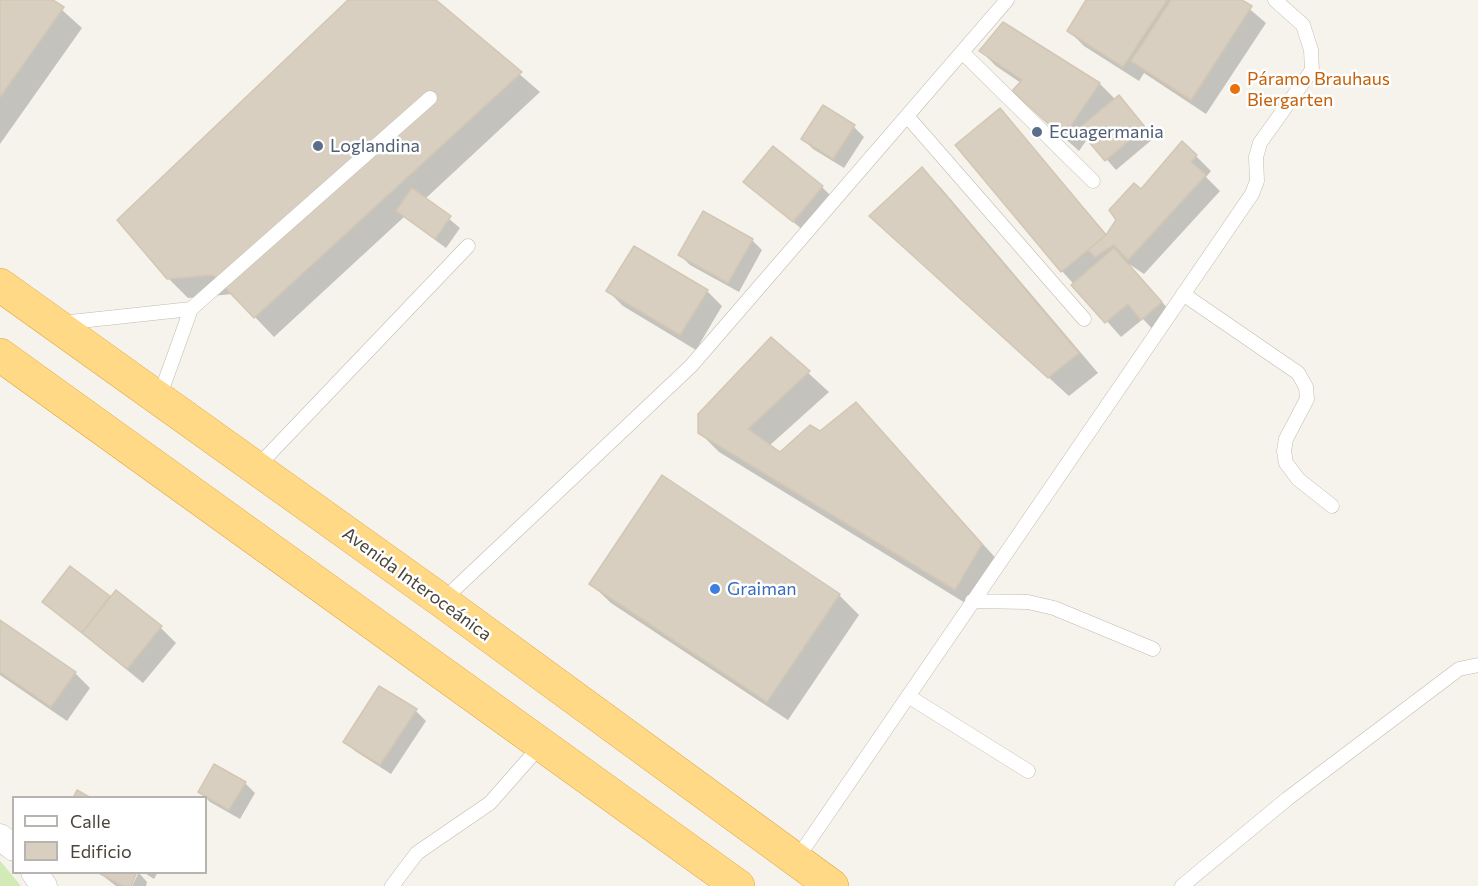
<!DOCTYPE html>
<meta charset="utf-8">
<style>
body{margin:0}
#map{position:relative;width:1478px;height:886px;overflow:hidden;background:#f6f3ec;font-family:Commissioner,sans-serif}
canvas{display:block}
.legend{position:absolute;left:12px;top:796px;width:195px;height:78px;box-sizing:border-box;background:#fff;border:2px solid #b7b4b0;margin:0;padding:8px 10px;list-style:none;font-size:18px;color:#4b4439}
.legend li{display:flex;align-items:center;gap:12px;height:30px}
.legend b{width:30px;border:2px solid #b7b4b0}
</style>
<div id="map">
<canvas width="1478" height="886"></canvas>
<ul class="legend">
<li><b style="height:8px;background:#fff"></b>Calle</li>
<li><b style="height:16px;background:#d8cfc1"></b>Edificio</li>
</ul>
</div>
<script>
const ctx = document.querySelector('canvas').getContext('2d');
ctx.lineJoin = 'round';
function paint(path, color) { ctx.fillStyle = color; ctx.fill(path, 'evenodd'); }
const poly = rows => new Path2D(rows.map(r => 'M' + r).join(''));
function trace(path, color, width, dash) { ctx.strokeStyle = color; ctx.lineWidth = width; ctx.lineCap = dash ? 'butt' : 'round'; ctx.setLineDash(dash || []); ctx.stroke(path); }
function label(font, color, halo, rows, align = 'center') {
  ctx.font = font + ' Commissioner,sans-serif'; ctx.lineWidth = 5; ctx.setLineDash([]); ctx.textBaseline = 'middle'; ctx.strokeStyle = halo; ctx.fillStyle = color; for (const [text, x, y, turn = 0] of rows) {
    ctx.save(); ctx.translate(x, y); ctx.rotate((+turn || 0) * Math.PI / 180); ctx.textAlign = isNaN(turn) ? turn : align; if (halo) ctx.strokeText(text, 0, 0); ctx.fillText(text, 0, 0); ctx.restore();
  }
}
paint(poly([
 [0,861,2,863,21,886,0,886]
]), '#d2eab5');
paint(poly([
 [0,0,51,0,82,28,0,144],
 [350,0,434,0,540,92,425,199,460,228,446,248,404,217,274,337,233,294,188,298,168,278],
 [1088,0,1239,0,1266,23,1206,114,1144,73,1139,81,1084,46,1069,31],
 [1003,24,1100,84,1116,100,1129,107,1154,138,1116,170,1088,138,1079,151,1029,106,1021,83,996,66,981,51],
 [823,107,854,127,864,137,844,168,813,149,803,139],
 [1000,110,1108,236,1141,191,1196,156,1211,171,1206,177,1220,191,1144,274,1129,264,1176,318,1157,334,1143,319,1121,337,1062,271],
 [922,169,942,189,1098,373,1069,396,891,235],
 [746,182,822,187,832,197,804,231],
 [752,240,762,250,739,292,690,265,680,255],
 [608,291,707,291,722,306,696,350,623,306],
 [771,339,829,392,769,446,780,454,820,432,856,404,1001,564,975,609,719,452,699,432],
 [71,568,111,599,160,627,176,643,143,683,44,602],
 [591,584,839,595,859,615,788,720,611,603],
 [0,622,75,673,90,688,67,721,0,675],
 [416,711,426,721,391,774,355,751,345,741],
 [245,783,255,793,240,819,210,802,200,792],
 [98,872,138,872,147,882,146,886,132,886,138,874,135,874,129,886,116,886],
 [143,872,158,872,154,879]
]), '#0003');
const building = poly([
 [0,0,53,0,64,7,0,97,0,0],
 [348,0,436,0,522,72,254,318,213,275,167,279,117,220,348,0],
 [1086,0,1167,0,1123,67,1067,31,1086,0],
 [1171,0,1242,0,1252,6,1191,100,1131,61,1171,0],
 [1003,22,1100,83,1063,137,1012,91,1022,80,979,51,1003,22],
 [1119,95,1145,127,1105,161,1078,129,1119,95],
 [823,105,855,125,833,159,801,139,823,105],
 [1000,108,1106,235,1061,272,955,145,1000,108],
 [1182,141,1197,155,1191,162,1206,175,1128,260,1114,245,1095,257,1088,250,1106,235,1116,220,1109,210,1134,183,1141,189,1182,141],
 [773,146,823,186,793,222,743,182,773,146],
 [922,167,1079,353,1048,378,869,216,922,167],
 [412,188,451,216,435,239,396,211,412,188],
 [703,211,753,239,728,283,678,255,703,211],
 [634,246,708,290,680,335,606,291,634,246],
 [1114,248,1162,302,1141,320,1128,304,1105,323,1071,285,1114,248],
 [771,337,810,371,748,429,780,452,810,425,820,431,856,402,982,544,955,590,698,433,698,414,771,337],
 [662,475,840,594,767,702,589,584,662,475],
 [70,566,110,596,82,633,42,602,70,566],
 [116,590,162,626,127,669,82,633,116,590],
 [0,620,76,672,51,707,0,672,0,620],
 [379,686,417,709,380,765,343,742,379,686],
 [214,764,246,782,229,810,198,792,214,764],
 [77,790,91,798,73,798,77,790],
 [97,872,137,872,131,886,123,886,97,872]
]);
paint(building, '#d8cfc1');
trace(building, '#d3c7b4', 1.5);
const service = poly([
 [962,52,1093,181],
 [907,116,1084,319],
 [1183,294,1298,373,1306,387,1307,399,1286,439,1284,451,1286,463,1298,479,1332,506],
 [191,309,430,98],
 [61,323,191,309,159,398],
 [256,468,468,246],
 [442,601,691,366,1007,0],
 [972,601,1028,602,1054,608,1153,649],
 [908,696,1028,771],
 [796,860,1252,194,1257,181,1256,157,1260,143,1312,70,1311,50,1303,25,1275,0],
 [392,886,417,853,490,803,541,745],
 [1182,886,1287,799,1459,669,1478,665]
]);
const minor = poly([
 [0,837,14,848],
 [34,872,44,886]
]);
const trunk = poly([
 [0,285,442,601,832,886],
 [0,355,738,886]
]);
trace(service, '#c2bbae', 15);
trace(minor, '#c2bbae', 27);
trace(trunk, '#e0a43c', 34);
trace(service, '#fff', 14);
trace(minor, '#fff', 26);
trace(trunk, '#ffd985', 33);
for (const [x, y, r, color] of [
 [1235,89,6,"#e8710a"],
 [1037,132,6,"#5c6f8a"],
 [318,146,6,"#5c6f8a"],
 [715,589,6,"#3f7fe0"]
]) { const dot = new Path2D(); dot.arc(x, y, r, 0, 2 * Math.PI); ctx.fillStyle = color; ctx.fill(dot); trace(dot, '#fff', 2); }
label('18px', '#c56008', '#fff', [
 ["Páramo Brauhaus",1247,79],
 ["Biergarten",1247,100]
], 'left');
label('18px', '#4e5e75', '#fff', [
 ["Ecuagermania",1049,132],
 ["Loglandina",330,146]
], 'left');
label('18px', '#4b4439', '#fff', [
 ["Avenida Interoceánica",417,584,36]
]);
label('18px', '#366cbe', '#fff', [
 ["Graiman",727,589]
], 'left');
</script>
